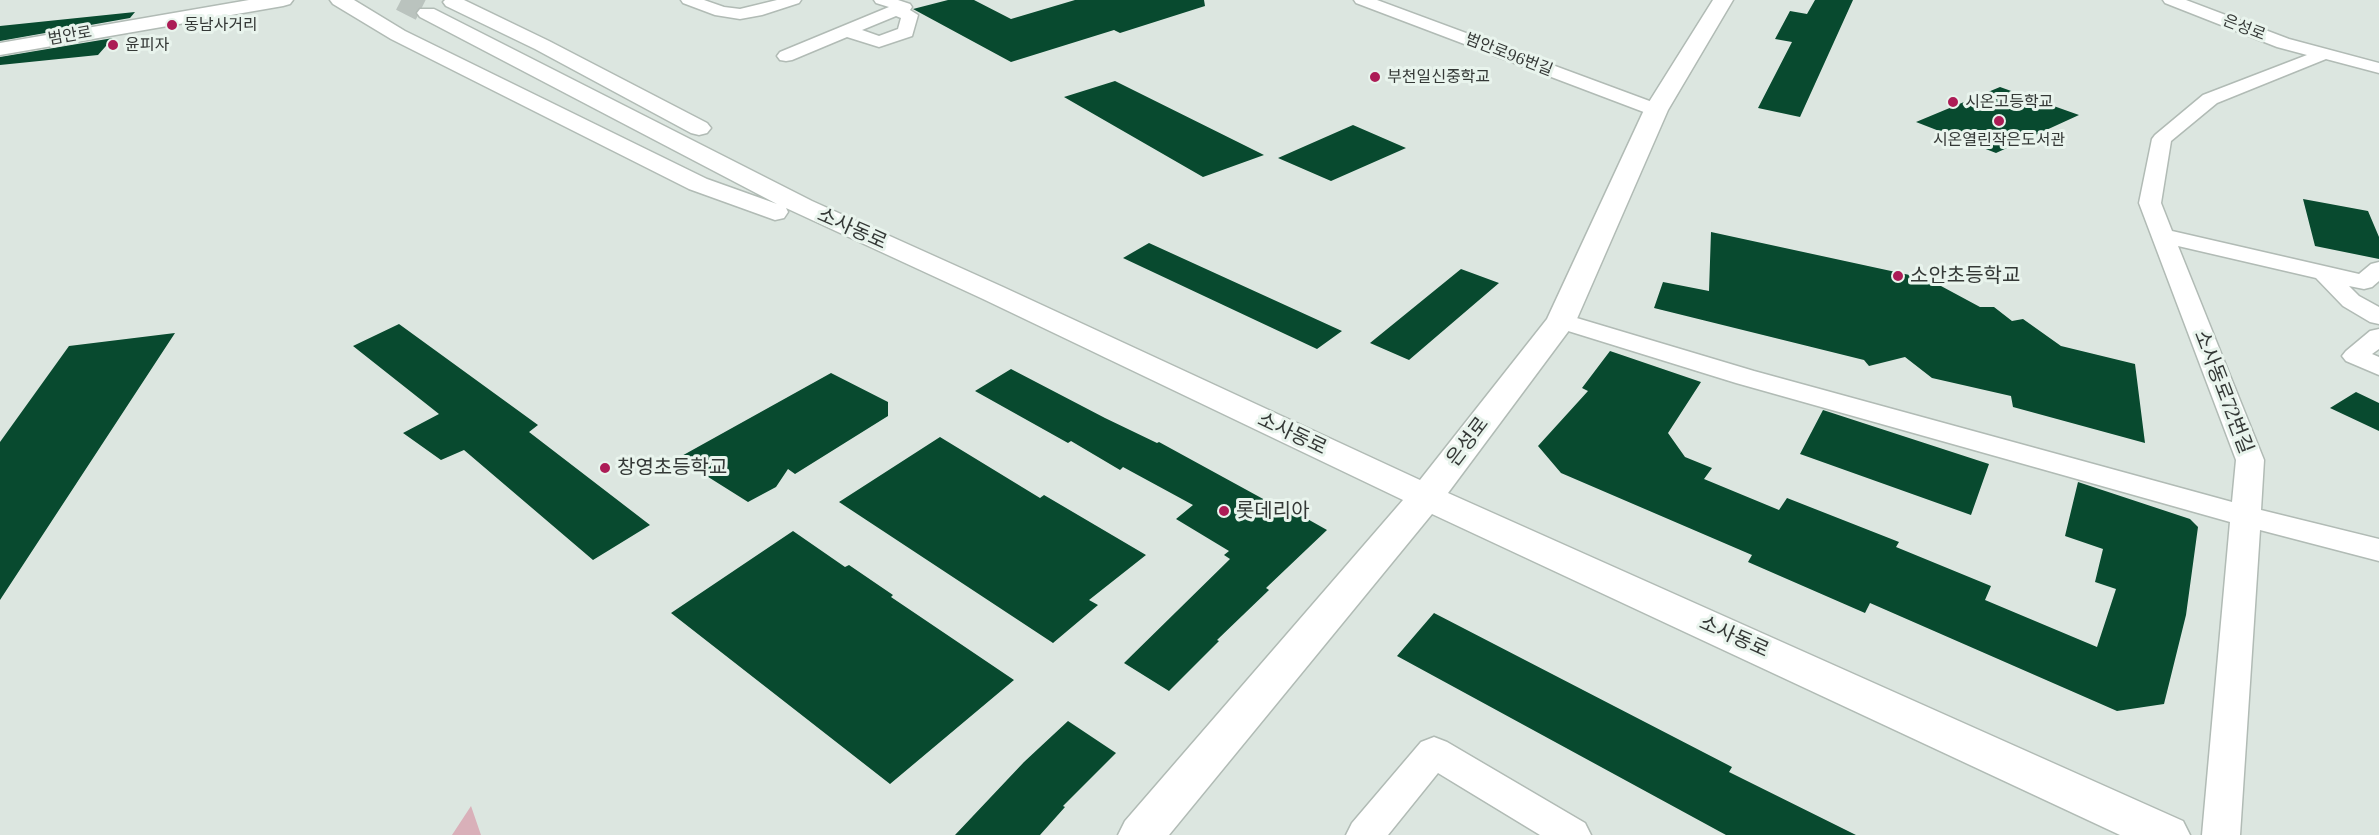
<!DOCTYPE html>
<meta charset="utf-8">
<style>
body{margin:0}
canvas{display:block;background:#dce6e0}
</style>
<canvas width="2379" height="835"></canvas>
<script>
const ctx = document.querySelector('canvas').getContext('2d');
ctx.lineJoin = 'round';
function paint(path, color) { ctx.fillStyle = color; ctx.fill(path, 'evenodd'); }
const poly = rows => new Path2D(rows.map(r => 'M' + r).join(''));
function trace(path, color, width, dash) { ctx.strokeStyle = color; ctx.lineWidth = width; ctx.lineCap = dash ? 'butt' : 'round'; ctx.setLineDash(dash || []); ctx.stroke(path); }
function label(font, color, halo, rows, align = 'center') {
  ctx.font = font + ' Lora,"Noto Sans KR",serif'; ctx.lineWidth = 6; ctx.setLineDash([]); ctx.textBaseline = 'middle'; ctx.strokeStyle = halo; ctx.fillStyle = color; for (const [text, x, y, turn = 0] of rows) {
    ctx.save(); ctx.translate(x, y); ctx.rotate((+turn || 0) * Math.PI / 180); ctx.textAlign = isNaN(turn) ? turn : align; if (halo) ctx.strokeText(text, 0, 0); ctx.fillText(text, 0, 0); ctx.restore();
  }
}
paint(poly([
 [471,806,481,835,452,835]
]), '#d9b0b9');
paint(poly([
 [948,0,974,0,1011,19,1075,0,1204,0,1205,6,1120,33,1114,30,1011,62,913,9],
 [1815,0,1853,0,1800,117,1758,108,1792,42,1775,39,1790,11,1807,14],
 [135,12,130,18,0,41,0,26],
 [113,38,98,55,0,65,0,57],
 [1115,81,1264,155,1203,177,1064,97],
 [2000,87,2079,115,1996,153,1916,122],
 [1353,125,1406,148,1331,181,1278,158],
 [2303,199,2368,211,2379,237,2379,259,2315,246],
 [1711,232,1928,279,1980,307,1994,307,2012,321,2023,319,2061,346,2135,364,2145,443,2013,407,2011,396,1932,378,1905,357,1869,366,1864,360,1654,308,1663,282,1709,291],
 [1149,243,1342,331,1317,349,1123,258],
 [1461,269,1499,283,1409,360,1370,343],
 [399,324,538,425,529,432,650,525,593,560,464,450,441,460,403,433,439,414,353,346],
 [175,333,0,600,0,442,69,346],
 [1610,351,1701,382,1668,433,1685,457,1712,468,1704,479,1779,510,1787,498,1899,542,1896,547,1991,586,1985,600,2097,647,2116,589,2095,582,2103,549,2065,536,2078,482,2190,519,2198,527,2186,615,2164,704,2117,711,1870,603,1865,613,1748,562,1752,555,1561,473,1538,446,1588,391,1582,388],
 [1011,369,1105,418,1157,443,1159,442,1276,506,1279,503,1327,530,1266,588,1269,590,1217,640,1219,641,1169,691,1124,663,1230,559,1224,555,1229,551,1176,519,1193,505,1123,467,1120,470,1071,441,1068,443,975,391],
 [831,373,888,402,888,416,795,474,788,469,776,487,748,502,678,458],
 [2356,392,2379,403,2379,431,2330,408],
 [1823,410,1989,464,1971,515,1800,454],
 [940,437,1040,498,1044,495,1146,555,1089,600,1098,605,1053,643,839,502],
 [793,531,845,567,849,565,893,595,891,597,1014,680,890,784,671,613],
 [1434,613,1732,767,1729,772,1856,835,1726,835,1397,656],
 [1068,721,1116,753,1063,806,1065,807,1040,835,955,835,1024,762]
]), '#084a2f');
trace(poly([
 [401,0,427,13]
]), '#bac3be', 22, [22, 11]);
const minor = poly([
 [681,0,704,0,724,7,740,9,777,0,801,0,799,3,762,15,740,19,715,15,683,3,681,0],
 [874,0,898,0,910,4,912,7,910,10,918,15,912,36,879,47,847,37,792,60,786,61,780,60,777,56,780,52,889,7,876,3,874,0],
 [896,16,901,18,898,29,879,36,862,30,896,16],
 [1354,0,1377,0,1663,106,1665,110,1663,114,1649,114,1356,3,1354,0],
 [2163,0,2186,0,2289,39,2379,63,2379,73,2326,59,2217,103,2171,141,2161,203,2172,231,2359,274,2371,264,2379,262,2379,281,2372,287,2364,289,2349,286,2359,296,2379,307,2379,324,2370,322,2343,306,2316,278,2178,246,2264,460,2261,510,2379,539,2379,561,2260,530,2240,835,2202,835,2230,522,1736,383,1552,326,1549,321,1552,316,1561,314,1570,316,1754,371,2232,502,2236,460,2139,203,2152,139,2155,135,2203,95,2307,55,2277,47,2165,3,2163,0],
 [2379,329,2379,349,2372,354,2379,357,2379,375,2346,361,2342,356,2346,351,2370,331,2379,329],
 [1434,737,1447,742,1585,823,1591,835,1540,835,1438,773,1388,835,1346,835,1352,823,1421,742,1434,737]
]);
const tertiary = poly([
 [249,0,293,0,290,4,283,6,0,55,0,43,249,0],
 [330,0,354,0,405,31,707,179,777,204,420,17,417,13,420,9,434,9,812,201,1003,287,1420,480,1547,319,1644,110,1713,0,1733,0,1668,110,1576,321,1448,493,2183,821,2190,835,2120,835,1432,514,1169,835,1118,835,1125,821,1403,500,983,299,786,208,788,212,784,218,775,220,689,189,391,39,333,4,330,0],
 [445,0,464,0,549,41,707,123,711,128,707,133,699,135,691,133,535,49,446,6,443,2,445,0]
]);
trace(minor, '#b1bbb5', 3);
trace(tertiary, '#b1bbb5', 3);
paint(minor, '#fff');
paint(tertiary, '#fff');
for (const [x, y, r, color] of [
 [172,25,6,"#ac1c56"],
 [113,45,6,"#ac1c56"],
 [1375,77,6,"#ac1c56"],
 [1953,102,6,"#ac1c56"],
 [1999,121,6,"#ac1c56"],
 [1898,276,6,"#ac1c56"],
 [605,468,6,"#ac1c56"],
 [1224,511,6,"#ac1c56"]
]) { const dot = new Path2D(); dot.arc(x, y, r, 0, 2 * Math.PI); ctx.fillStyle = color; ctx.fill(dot); trace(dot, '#e9f4ed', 2); }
label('16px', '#343836', '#e9f4ed', [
 ["동남사거리",184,25],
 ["윤피자",125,45],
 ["부천일신중학교",1387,77],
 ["시온고등학교",1965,102],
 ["시온열린작은도서관",1999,140,"center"]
], 'left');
label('16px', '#343836', '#e9f4ed', [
 ["은성로",2244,28,21],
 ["범안로",70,36,-10],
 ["범안로96번길",1509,55,21]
]);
label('20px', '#343836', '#e9f4ed', [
 ["소사동로",852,229,24],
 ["소사동로72번길",2223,392,69],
 ["소사동로",1292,434,25],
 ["은성로",1468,442,-53],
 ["소사동로",1734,637,24]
]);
label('20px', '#343836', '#e9f4ed', [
 ["소안초등학교",1910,276],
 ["창영초등학교",617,468],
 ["롯데리아",1236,511]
], 'left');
</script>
